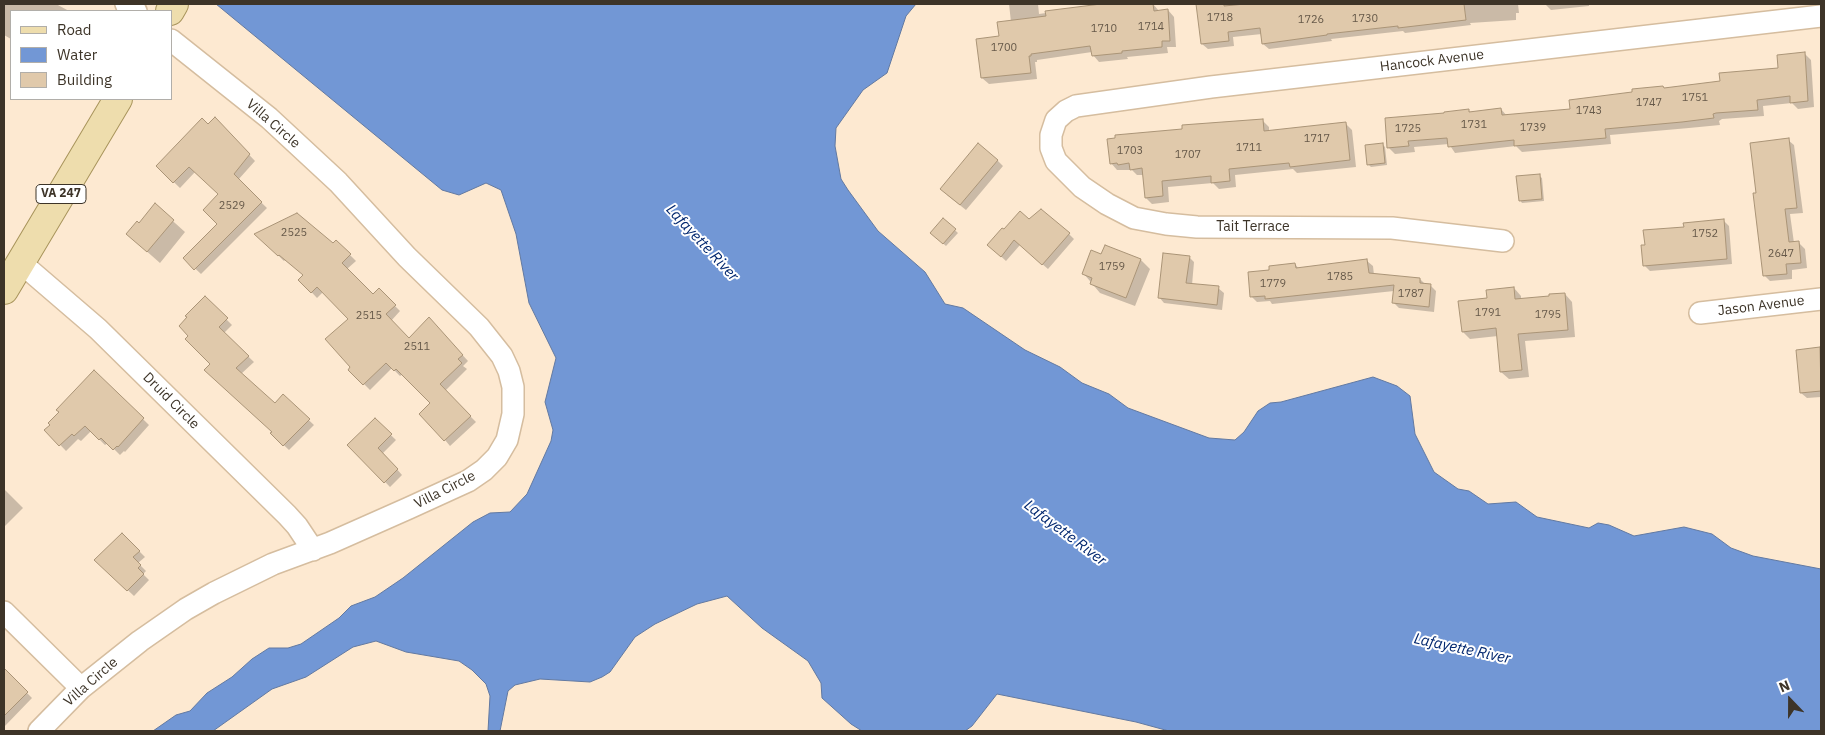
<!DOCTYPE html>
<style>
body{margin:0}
#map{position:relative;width:1825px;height:735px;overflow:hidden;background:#fde9d1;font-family:"IBM Plex Sans",sans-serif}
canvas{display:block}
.frame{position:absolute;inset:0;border:5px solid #3d3428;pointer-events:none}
.legend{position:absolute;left:10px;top:10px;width:162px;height:90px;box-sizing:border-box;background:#fff;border:1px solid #b1aea9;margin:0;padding:6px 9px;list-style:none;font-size:15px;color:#3d3428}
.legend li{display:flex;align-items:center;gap:10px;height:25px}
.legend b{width:25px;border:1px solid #b1aea9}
.north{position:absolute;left:1765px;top:675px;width:50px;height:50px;-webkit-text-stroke:4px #fff;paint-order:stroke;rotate:338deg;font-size:14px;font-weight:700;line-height:20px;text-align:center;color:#3d3428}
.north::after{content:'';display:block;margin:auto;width:18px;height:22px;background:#3d3428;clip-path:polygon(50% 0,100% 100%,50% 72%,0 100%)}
</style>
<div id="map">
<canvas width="1825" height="735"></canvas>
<div class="frame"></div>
<ul class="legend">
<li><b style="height:6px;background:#eeddad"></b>Road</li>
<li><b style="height:14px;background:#7297d5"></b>Water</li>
<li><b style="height:14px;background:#e0c9ab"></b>Building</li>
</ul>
<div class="north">N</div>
</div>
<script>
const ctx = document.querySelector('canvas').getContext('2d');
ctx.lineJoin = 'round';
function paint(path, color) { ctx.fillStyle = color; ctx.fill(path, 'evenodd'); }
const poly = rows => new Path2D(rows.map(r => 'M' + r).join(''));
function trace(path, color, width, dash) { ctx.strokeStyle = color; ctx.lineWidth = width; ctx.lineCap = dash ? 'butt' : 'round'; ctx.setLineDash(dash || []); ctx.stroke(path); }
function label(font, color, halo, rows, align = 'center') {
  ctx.font = font + ' "IBM Plex Sans",sans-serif'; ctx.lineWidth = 4; ctx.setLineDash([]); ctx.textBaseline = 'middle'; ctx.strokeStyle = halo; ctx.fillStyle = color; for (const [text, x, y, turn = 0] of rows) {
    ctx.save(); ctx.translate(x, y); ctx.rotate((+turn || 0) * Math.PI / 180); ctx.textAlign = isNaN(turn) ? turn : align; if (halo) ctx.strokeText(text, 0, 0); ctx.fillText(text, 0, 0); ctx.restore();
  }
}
const water = poly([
 [216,4,916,4,906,16,887,73,863,90,836,128,835,146,841,179,848,190,878,231,925,272,945,304,963,308,1025,350,1060,367,1082,383,1109,394,1128,408,1209,438,1235,440,1244,432,1258,411,1270,403,1281,402,1373,377,1397,386,1410,396,1415,434,1434,472,1458,489,1469,491,1488,504,1516,502,1537,517,1589,528,1598,523,1609,525,1634,536,1684,527,1712,534,1731,548,1753,556,1821,569,1821,731,1169,731,1136,722,997,694,972,726,965,731,862,731,851,724,822,698,821,683,808,661,762,628,727,596,697,604,655,624,635,637,610,672,602,677,590,682,540,679,515,685,508,691,500,731,488,731,490,696,486,684,472,670,459,661,406,652,376,641,353,647,306,677,272,689,213,731,153,731,176,715,190,711,207,693,232,677,252,659,269,648,288,648,301,644,339,618,351,606,375,597,403,578,473,522,490,513,510,512,527,494,551,441,553,430,545,402,556,358,529,303,516,234,501,190,486,183,459,195,442,190,216,4]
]);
paint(water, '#7297d5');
trace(water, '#6279a1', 1);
paint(poly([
 [4,4,56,4,69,11,11,11,11,39,4,35],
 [1009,4,1038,4,1039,14,1107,4,1132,4,1132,6,1153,4,1159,11,1168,10,1174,17,1176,47,1167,47,1168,53,1127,57,1128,59,1099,62,1093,55,1092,52,1037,60,1037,62,1035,62,1037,79,989,84,982,78,1000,37,1011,22],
 [1198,4,1518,4,1519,13,1516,13,1516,20,1470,23,1471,25,1405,33,1403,31,1331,39,1332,41,1269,49,1263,44,1262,34,1233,37,1234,46,1208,49,1202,44],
 [1545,4,1589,4,1589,6,1551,10],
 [1804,53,1811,60,1814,107,1798,109,1792,103,1763,106,1764,116,1722,119,1719,121,1720,125,1689,128,1610,135,1611,144,1522,152,1516,146,1455,153,1449,144,1414,147,1415,152,1395,154,1388,147,1468,110,1471,113,1501,109,1507,116,1572,110,1664,89,1721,82,1780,69],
 [215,119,255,161,238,180,267,208,201,274,184,258,219,224,220,195,195,172,180,188,157,166],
 [1262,120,1269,127,1269,132,1345,123,1352,130,1356,167,1297,173,1293,169,1235,175,1236,187,1219,189,1213,183,1168,187,1169,202,1152,204,1146,198,1143,175,1137,175,1132,170,1117,170,1111,163],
 [1788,140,1794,145,1803,213,1790,214,1794,243,1799,243,1805,249,1807,268,1792,270,1792,279,1770,281,1764,275],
 [1383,145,1385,147,1387,165,1371,167,1368,164],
 [997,160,1003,166,966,210,947,195],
 [1539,176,1542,178,1544,201,1522,203,1520,200],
 [155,205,185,232,160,263,127,234,139,224],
 [943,219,958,233,946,246,931,233],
 [1030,220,1069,234,1074,239,1048,269,1020,245,1006,261,994,250,1004,231],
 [1723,220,1729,226,1732,264,1650,271,1644,265,1685,228],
 [256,234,333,245,336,241,356,261,347,269,373,295,379,290,400,311,391,321,409,339,435,325,468,361,463,366,467,369,445,391,476,422,450,446,445,440,432,403,403,374,400,376,392,368,370,390,350,370,352,367,350,319,323,292,317,298,300,280,304,275,285,260,284,261],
 [1105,247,1141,260,1150,269,1135,306,1100,293,1084,274,1102,256],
 [1189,257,1194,262,1192,285,1218,288,1224,293,1222,310,1164,303,1159,297],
 [1367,261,1373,266,1374,275,1420,279,1426,285,1430,285,1436,291,1434,312,1399,308,1393,302,1394,291,1272,304,1270,301,1257,302,1251,296,1271,271,1295,264,1299,269],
 [1514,288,1521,296,1521,300,1565,294,1572,302,1575,337,1525,341,1529,377,1509,379,1501,372,1498,336,1470,339,1463,332,1488,299],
 [205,298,232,325,224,333,254,362,241,374,275,405,283,396,314,425,289,450,272,434,274,432,212,364],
 [1821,348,1821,397,1807,398,1801,393,1797,351],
 [95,372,149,425,125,452,124,451,120,455,108,443,105,445,91,431,81,441,78,439,66,451,46,430],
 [375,420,396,440,383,453,402,475,390,487,349,445],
 [4,489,23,508,4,527],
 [122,534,145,557,138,563,146,571,143,574,149,580,134,596,96,560],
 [4,670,32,698,4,727]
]), '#0003');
const building = poly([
 [1101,4,1153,4,1154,11,1168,9,1170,41,1162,41,1162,47,1122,51,1122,53,1092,56,1090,46,1031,54,1031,56,1029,56,1031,73,981,78,976,39,999,36,997,22,1046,16,1045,11,1101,4],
 [1196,4,1224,4,1224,6,1245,4,1464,4,1466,20,1398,28,1398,26,1327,34,1327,35,1262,44,1260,28,1228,32,1229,41,1201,44,1196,4],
 [1805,52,1808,101,1790,103,1790,96,1757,100,1758,110,1716,113,1713,114,1714,118,1682,122,1605,129,1606,138,1514,146,1514,140,1448,147,1447,138,1408,141,1409,146,1387,148,1385,118,1444,113,1444,112,1469,109,1469,112,1501,108,1502,115,1570,109,1569,100,1632,92,1632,89,1663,86,1664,88,1720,81,1719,73,1778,68,1777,55,1805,52],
 [215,117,250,154,234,174,262,202,194,270,183,258,217,224,203,210,218,194,189,167,173,183,156,166,202,118,208,124,215,117],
 [1263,119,1264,131,1346,122,1350,160,1290,167,1289,163,1229,169,1230,181,1211,183,1211,176,1162,181,1163,196,1145,198,1142,168,1130,170,1129,163,1118,165,1117,163,1110,164,1107,139,1115,138,1115,135,1182,129,1182,125,1263,119],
 [1789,138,1797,208,1785,209,1789,242,1799,241,1801,263,1786,264,1787,274,1763,276,1753,193,1756,193,1750,143,1789,138],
 [978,143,998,160,960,205,940,189,978,143],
 [1383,143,1385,163,1367,165,1365,145,1383,143],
 [1540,174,1542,199,1519,201,1516,176,1540,174],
 [155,203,174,220,147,252,126,234,137,221,139,223,155,203],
 [1041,209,1070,233,1042,265,1014,240,1001,257,987,245,1002,228,1004,229,1020,211,1029,219,1041,209],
 [297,213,333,243,336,240,351,254,342,263,373,294,379,288,396,305,386,314,409,338,429,317,463,355,458,359,462,363,440,384,471,416,444,441,419,414,430,403,396,369,394,371,386,363,363,385,348,370,350,367,325,339,348,319,317,287,311,293,298,280,303,275,279,255,278,256,254,234,297,213],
 [943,218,956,229,943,244,930,233,943,218],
 [1724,219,1727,259,1643,266,1641,245,1645,245,1643,230,1684,227,1683,223,1724,219],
 [1105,245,1141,259,1126,298,1090,284,1092,278,1082,274,1091,250,1101,254,1105,245],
 [1163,253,1190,256,1186,283,1219,286,1217,305,1158,298,1163,253],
 [1367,259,1369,273,1420,278,1420,283,1431,284,1429,307,1392,303,1394,285,1265,299,1265,296,1250,297,1248,272,1269,270,1269,266,1295,263,1296,268,1367,259],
 [1514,287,1515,299,1549,296,1549,294,1565,293,1568,330,1518,334,1522,370,1500,372,1496,328,1462,332,1458,301,1487,298,1486,290,1514,287],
 [205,296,228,318,219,327,249,356,236,368,275,403,283,394,310,419,283,446,270,433,272,432,204,370,210,364,185,339,188,336,179,326,187,317,185,316,205,296],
 [1820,347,1821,391,1800,393,1796,350,1820,347],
 [94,370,144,418,118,447,117,446,113,450,101,438,99,440,85,426,74,436,72,434,59,446,44,430,50,425,48,423,59,412,56,410,94,370],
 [375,418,392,434,378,448,398,469,384,483,347,445,375,418],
 [122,533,140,551,133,557,141,565,138,568,144,574,127,591,94,560,122,533],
 [4,668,28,692,4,716,4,668]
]);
paint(building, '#e0c9ab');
trace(building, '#aa9477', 1);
const minor = poly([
 [126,4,136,11],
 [1503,241,1392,228,1197,227,1166,224,1134,218,1107,204,1082,187,1056,161,1051,148,1051,135,1056,120,1066,111,1076,106,1211,87,1821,16],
 [20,262,98,329,287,515,297,526,313,550],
 [1700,313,1821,299],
 [4,612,81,688],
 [39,731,81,688,140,641,186,609,214,593,273,564,330,543,409,508,468,481,484,470,497,457,507,440,513,414,513,387,509,371,502,356,479,327,407,257,338,182,269,118,171,40]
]);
const primary = poly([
 [170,11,174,4],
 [4,290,118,99]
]);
trace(minor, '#d5bd9f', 24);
trace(primary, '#a8945b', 30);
trace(minor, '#fff', 21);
trace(primary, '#eeddad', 28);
label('11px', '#665949', null, [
 ["1718",1220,18],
 ["1730",1365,19],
 ["1726",1311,20],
 ["1714",1151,27],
 ["1710",1104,29],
 ["1700",1004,48],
 ["1751",1695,98],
 ["1747",1649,103],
 ["1743",1589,111],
 ["1731",1474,125],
 ["1739",1533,128],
 ["1725",1408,129],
 ["1717",1317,139],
 ["1711",1249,148],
 ["1703",1130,151],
 ["1707",1188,155],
 ["2529",232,206],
 ["2525",294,233],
 ["1752",1705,234],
 ["2647",1781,254],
 ["1759",1112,267],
 ["1785",1340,277],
 ["1779",1273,284],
 ["1787",1411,294],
 ["1791",1488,313],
 ["1795",1548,315],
 ["2515",369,316],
 ["2511",417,347]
]);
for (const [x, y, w] of [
 [61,194,50]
]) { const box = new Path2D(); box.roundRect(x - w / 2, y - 9.5, w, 19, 4); ctx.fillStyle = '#fff'; ctx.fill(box); trace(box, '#3d3428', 1); }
label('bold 12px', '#3d3428', null, [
 ["VA 247",61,194]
]);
label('14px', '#3d3428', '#fff', [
 ["Hancock Avenue",1432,61,-7],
 ["Villa Circle",273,124,41],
 ["Tait Terrace",1253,227],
 ["Jason Avenue",1761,306,-7],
 ["Druid Circle",171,401,45],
 ["Villa Circle",445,490,-27],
 ["Villa Circle",91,682,-41]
]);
label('italic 15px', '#00266e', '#fff', [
 ["Lafayette River",702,243,47],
 ["Lafayette River",1065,533,37],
 ["Lafayette River",1462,649,12]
]);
</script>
